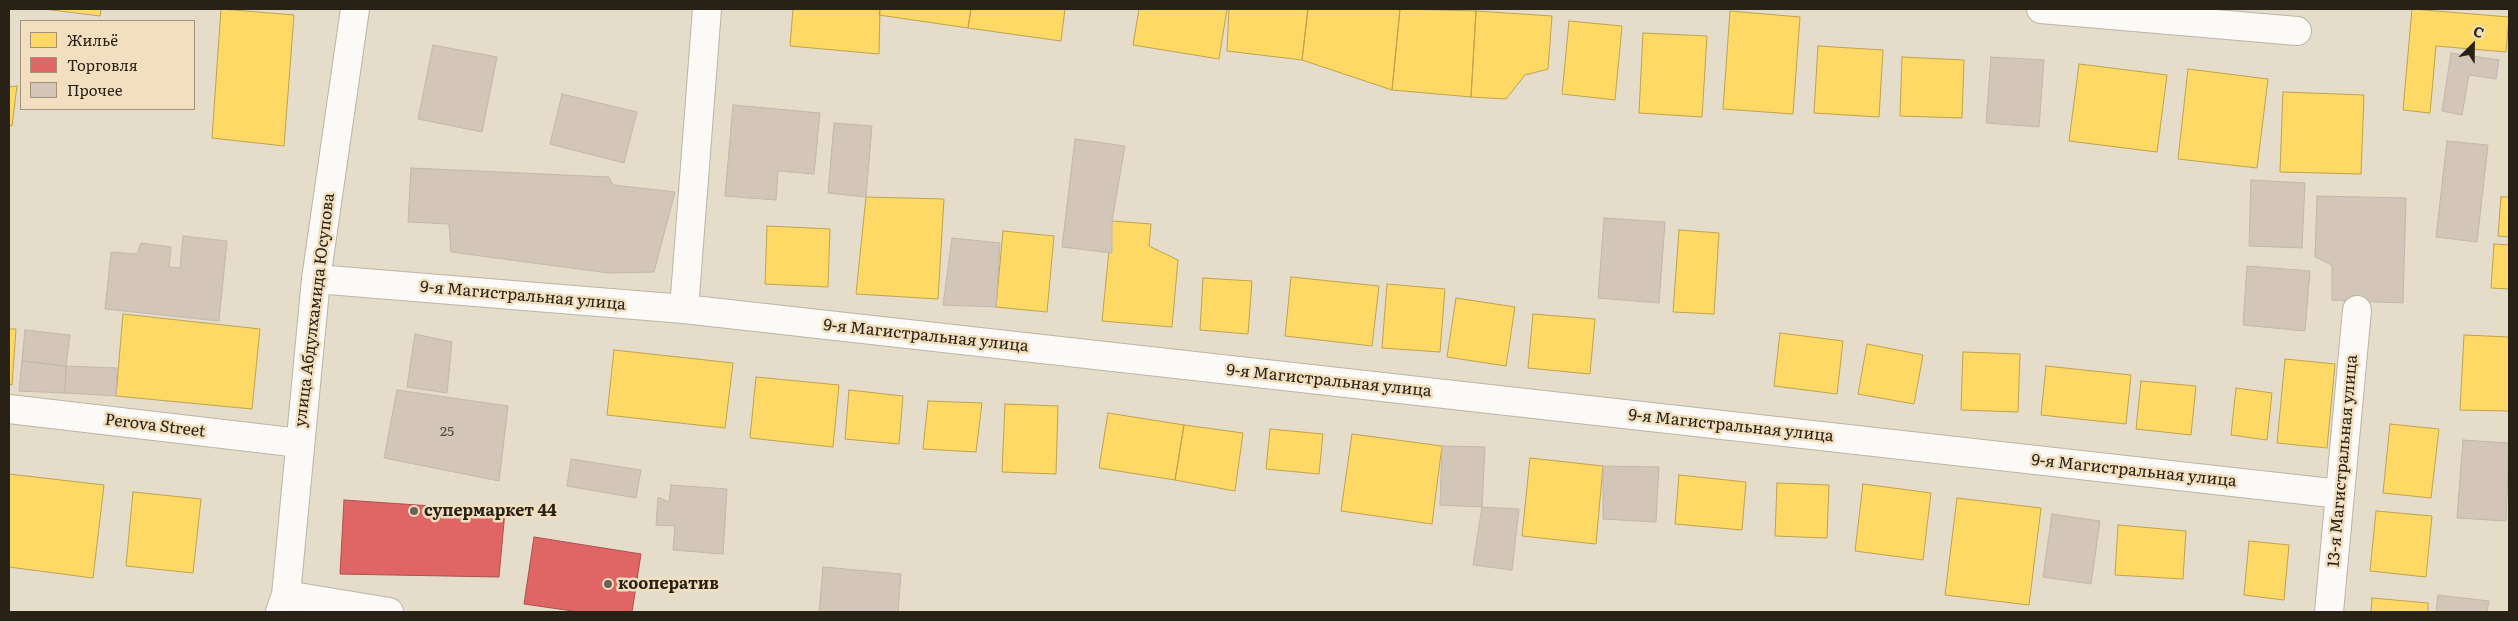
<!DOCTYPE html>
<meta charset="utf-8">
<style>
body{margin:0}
#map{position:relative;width:2518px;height:621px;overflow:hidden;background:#e6dcca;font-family:Literata,serif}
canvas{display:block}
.frame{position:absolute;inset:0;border:10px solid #282115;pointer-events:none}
.legend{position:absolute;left:20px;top:20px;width:175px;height:90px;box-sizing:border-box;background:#f1dfbf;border:1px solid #a1937b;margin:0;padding:6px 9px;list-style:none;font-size:15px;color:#282115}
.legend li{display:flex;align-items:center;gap:10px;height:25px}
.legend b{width:25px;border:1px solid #a1937b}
.north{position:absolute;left:2448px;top:20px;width:50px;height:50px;-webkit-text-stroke:4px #f1dfbf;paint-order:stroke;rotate:23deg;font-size:14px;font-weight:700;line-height:20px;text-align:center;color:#282115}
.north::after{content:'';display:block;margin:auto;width:18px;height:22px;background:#282115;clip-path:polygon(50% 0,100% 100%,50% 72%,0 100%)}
</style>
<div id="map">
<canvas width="2518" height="621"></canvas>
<div class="frame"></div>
<ul class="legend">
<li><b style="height:14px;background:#ffd966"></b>Жильё</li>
<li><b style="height:14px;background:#e06666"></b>Торговля</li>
<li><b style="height:14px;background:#d3c5b7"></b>Прочее</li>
</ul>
<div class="north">С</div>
</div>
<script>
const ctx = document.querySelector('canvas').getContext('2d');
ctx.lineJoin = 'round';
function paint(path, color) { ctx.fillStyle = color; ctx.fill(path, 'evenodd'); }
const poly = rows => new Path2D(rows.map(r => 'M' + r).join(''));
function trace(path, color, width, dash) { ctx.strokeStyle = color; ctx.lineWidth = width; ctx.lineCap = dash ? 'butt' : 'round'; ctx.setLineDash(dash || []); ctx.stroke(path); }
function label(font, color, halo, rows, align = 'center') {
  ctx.font = font + ' Literata,serif'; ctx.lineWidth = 5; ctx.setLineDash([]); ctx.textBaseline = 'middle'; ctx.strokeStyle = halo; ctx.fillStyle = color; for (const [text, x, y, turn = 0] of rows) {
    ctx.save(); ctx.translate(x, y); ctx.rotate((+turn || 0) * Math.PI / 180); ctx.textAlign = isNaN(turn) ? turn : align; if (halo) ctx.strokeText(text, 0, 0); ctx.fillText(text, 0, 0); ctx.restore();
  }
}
const homes = poly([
 [43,9,101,9,100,16,43,9],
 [221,9,294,15,284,146,212,138,221,9],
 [793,9,880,9,879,54,790,46,793,9],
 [880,9,971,9,968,28,879,15,880,9],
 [971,9,1065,9,1061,41,968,28,971,9],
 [1139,9,1227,9,1219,59,1133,45,1139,9],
 [1229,9,1308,9,1302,60,1227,51,1229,9],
 [1308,9,1400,9,1392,90,1302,60,1308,9],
 [1400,9,1476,11,1471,97,1392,90,1400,9],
 [2412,9,2509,17,2506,52,2436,46,2430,113,2403,110,2412,9],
 [1476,11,1552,16,1548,69,1525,75,1506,99,1471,97,1476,11],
 [1730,11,1800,17,1793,114,1723,109,1730,11],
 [1569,21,1622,26,1615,100,1562,94,1569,21],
 [1643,33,1707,36,1702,117,1639,113,1643,33],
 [1818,46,1883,50,1879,117,1814,113,1818,46],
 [1902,57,1964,60,1962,118,1900,116,1902,57],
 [2079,64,2167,75,2157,152,2069,141,2079,64],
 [2188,69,2268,79,2257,168,2178,159,2188,69],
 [17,86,12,126,9,125,9,87,17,86],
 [2283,92,2364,95,2361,174,2280,172,2283,92],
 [866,197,944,199,938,299,856,294,866,197],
 [2501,197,2509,197,2509,237,2498,236,2501,197],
 [1112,221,1151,224,1149,246,1178,260,1172,327,1102,321,1112,221],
 [767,226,830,229,828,287,765,284,767,226],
 [1679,230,1719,233,1714,314,1673,312,1679,230],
 [1003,231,1054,236,1047,312,996,307,1003,231],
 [2494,244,2509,245,2509,289,2491,288,2494,244],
 [1291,277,1379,286,1372,346,1285,336,1291,277],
 [1203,278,1252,281,1248,334,1200,330,1203,278],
 [1387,284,1445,289,1440,352,1382,348,1387,284],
 [1456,298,1515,307,1506,366,1447,357,1456,298],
 [123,314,260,329,252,409,116,396,123,314],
 [1533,314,1595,319,1590,374,1528,368,1533,314],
 [9,329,16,329,12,385,9,384,9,329],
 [1780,333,1843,341,1837,394,1774,386,1780,333],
 [2464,335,2509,337,2509,411,2460,410,2464,335],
 [1867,344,1923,355,1914,404,1858,394,1867,344],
 [614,350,733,363,725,428,607,415,614,350],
 [1963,352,2020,354,2018,412,1961,410,1963,352],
 [2285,359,2335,364,2327,448,2277,443,2285,359],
 [2046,366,2131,375,2126,424,2041,415,2046,366],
 [756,377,839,385,833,447,750,438,756,377],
 [2141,381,2196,386,2191,435,2136,429,2141,381],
 [2236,388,2272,393,2267,440,2231,435,2236,388],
 [849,390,903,396,899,444,845,439,849,390],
 [928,401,982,403,976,452,923,449,928,401],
 [1005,404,1058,406,1056,474,1002,472,1005,404],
 [1108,413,1184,425,1175,480,1099,468,1108,413],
 [2390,424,2439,429,2431,498,2383,493,2390,424],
 [1184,425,1243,433,1235,491,1175,480,1184,425],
 [1270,429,1323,434,1319,474,1266,469,1270,429],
 [1352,434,1442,446,1432,524,1341,511,1352,434],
 [1530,458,1603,466,1596,544,1522,536,1530,458],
 [9,474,104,485,93,578,9,567,9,474],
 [1679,475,1746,482,1742,530,1675,524,1679,475],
 [1777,483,1829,485,1827,538,1775,536,1777,483],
 [1863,484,1931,493,1923,560,1855,551,1863,484],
 [133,492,201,499,193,573,126,566,133,492],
 [1957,498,2041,508,2029,605,1945,595,1957,498],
 [2376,511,2432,516,2426,577,2370,571,2376,511],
 [2118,525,2186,531,2183,579,2115,575,2118,525],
 [2249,541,2289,545,2284,600,2244,595,2249,541],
 [2372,598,2428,603,2428,612,2371,612,2372,598]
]);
paint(homes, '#ffd966');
trace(homes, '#bea24e', 1);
const shops = poly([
 [344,500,505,511,499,577,340,574,344,500],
 [534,537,641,554,632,612,580,612,524,604,534,537]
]);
paint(shops, '#e06666');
trace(shops, '#a9514e', 1);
const building = poly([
 [433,45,497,57,482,132,418,119,433,45],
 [2451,53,2499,60,2496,79,2469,75,2462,115,2442,111,2451,53],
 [1991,57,2044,60,2039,127,1986,123,1991,57],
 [562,94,637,112,624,163,550,144,562,94],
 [733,105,820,113,814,174,778,171,776,200,725,196,733,105],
 [834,123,872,126,866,197,828,193,834,123],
 [1075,139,1125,146,1112,221,1112,253,1062,247,1075,139],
 [2447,141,2488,145,2477,242,2436,237,2447,141],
 [411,168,609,177,613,185,675,192,654,272,609,273,451,252,449,224,408,222,411,168],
 [2251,180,2305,183,2302,248,2249,246,2251,180],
 [2317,196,2406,198,2403,303,2332,300,2332,265,2315,257,2317,196],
 [1604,218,1665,222,1659,303,1598,298,1604,218],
 [183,236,227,241,219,321,105,309,111,252,137,254,141,243,171,247,169,267,180,268,183,236],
 [952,238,1000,243,996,307,943,305,952,238],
 [2247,266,2310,271,2305,331,2243,325,2247,266],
 [25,330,70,335,66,366,22,361,25,330],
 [415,334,452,342,447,393,407,387,415,334],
 [22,361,66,366,65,393,19,391,22,361],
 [66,366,117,368,116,396,65,393,66,366],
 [397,390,508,406,499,481,384,458,397,390],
 [2463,440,2509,443,2506,521,2457,518,2463,440],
 [1442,446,1485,447,1482,507,1440,505,1442,446],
 [571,459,641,470,636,498,567,486,571,459],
 [1603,466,1659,467,1656,522,1603,519,1603,466],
 [671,485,727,489,723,554,673,550,675,526,656,525,658,497,669,502,671,485],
 [1482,507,1519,509,1512,570,1473,565,1482,507],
 [2052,514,2100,521,2091,584,2043,577,2052,514],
 [823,567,901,574,898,612,819,612,823,567],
 [2438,595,2489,601,2487,612,2436,612,2438,595]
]);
paint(building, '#d3c5b7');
trace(building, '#c1b7ab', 1);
const street = poly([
 [2041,9,2297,31],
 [316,279,684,309,2340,494],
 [684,309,707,9],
 [9,409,300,443],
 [286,595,389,612],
 [2329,612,2357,310]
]);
const secondary = poly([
 [280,612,286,595,316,279,355,9]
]);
trace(street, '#bcb4a6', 30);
trace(secondary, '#bcb4a6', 30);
trace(street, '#fbfaf7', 28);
trace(secondary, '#fbfaf7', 28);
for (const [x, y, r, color] of [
 [414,511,5,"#6a6254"],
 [608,584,5,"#6a6254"]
]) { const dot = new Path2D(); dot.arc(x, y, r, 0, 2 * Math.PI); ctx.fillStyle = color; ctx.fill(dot); trace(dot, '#f1dfbf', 2); }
label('14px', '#564c40', null, [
 ["25",447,432]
]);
label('16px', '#282115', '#f1dfbf', [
 ["9-я Магистральная улица",523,296,5],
 ["улица Абдулхамида Юсупова",315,310,-83],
 ["9-я Магистральная улица",926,336,6],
 ["9-я Магистральная улица",1329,381,6],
 ["Perova Street",155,426,7],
 ["9-я Магистральная улица",1731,426,6],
 ["13-я Магистральная улица",2343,461,-85],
 ["9-я Магистральная улица",2134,471,6]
]);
label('bold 16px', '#282115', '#f1dfbf', [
 ["супермаркет 44",424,511],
 ["кооператив",618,584]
], 'left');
</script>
